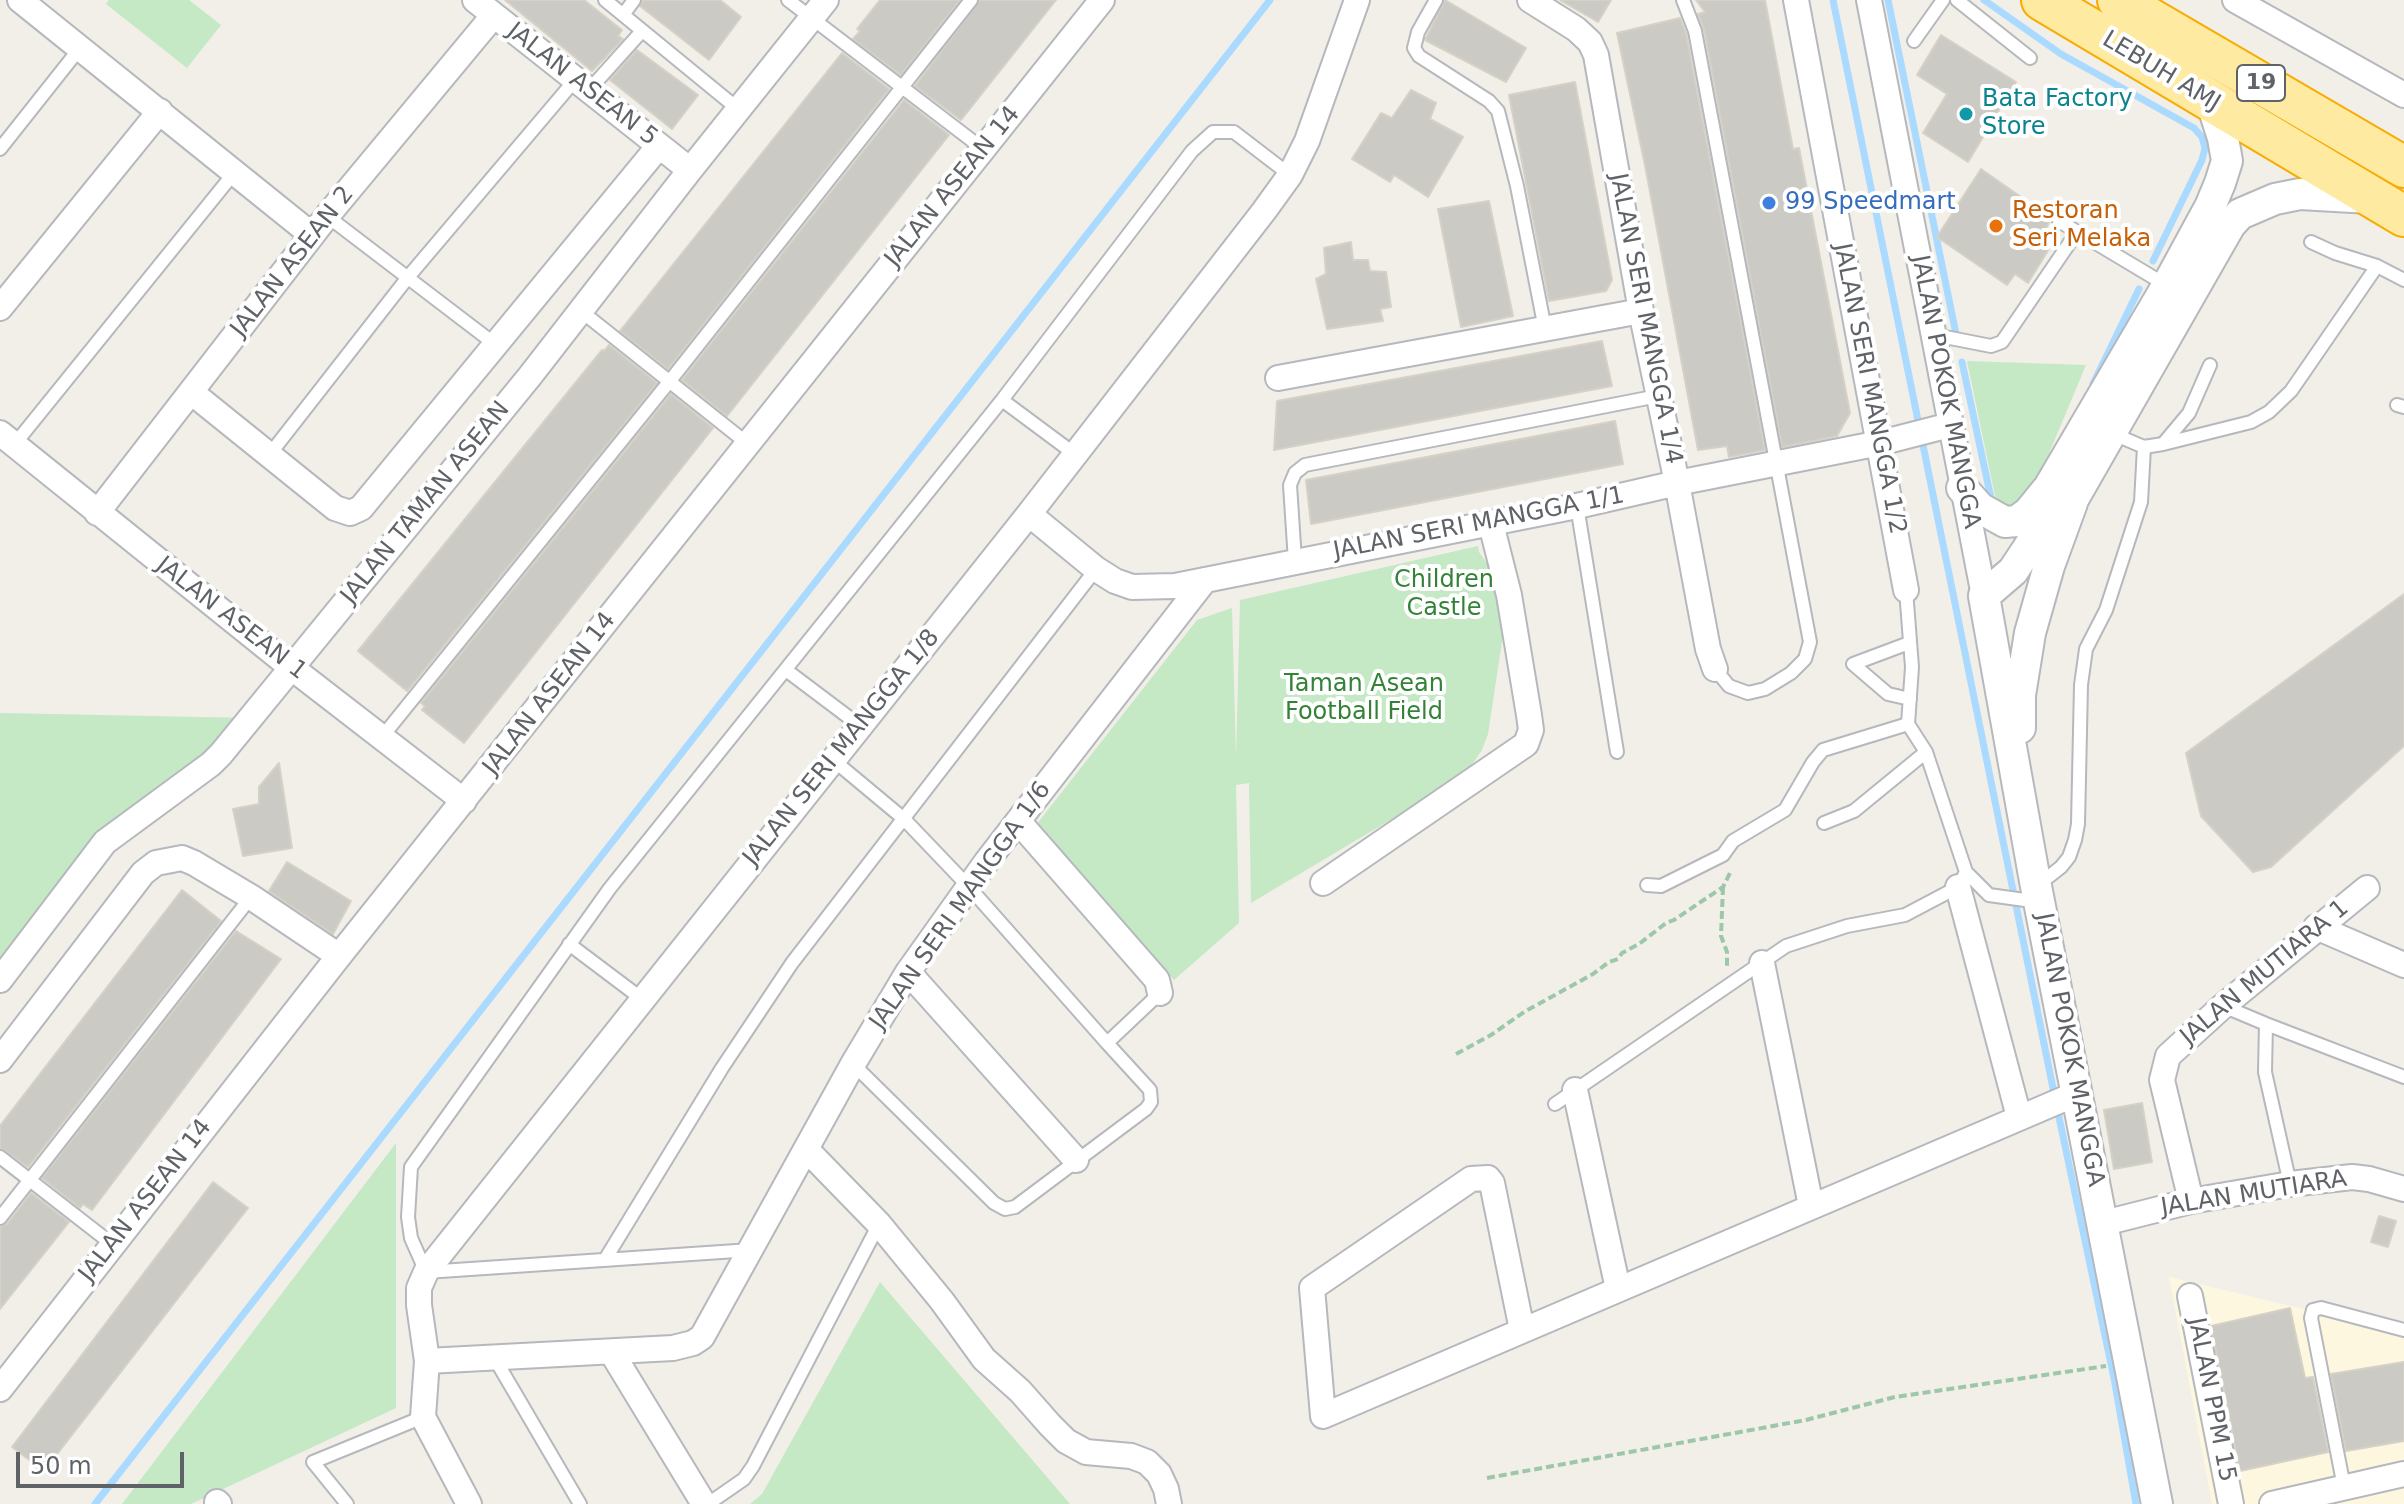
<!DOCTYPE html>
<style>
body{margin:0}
#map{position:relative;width:2404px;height:1504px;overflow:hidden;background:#f1efe8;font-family:"DejaVu Sans",sans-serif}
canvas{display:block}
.scale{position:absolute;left:16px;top:1452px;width:168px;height:36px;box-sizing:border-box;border:4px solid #5f6368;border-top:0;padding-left:10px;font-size:24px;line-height:28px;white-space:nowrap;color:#5f6368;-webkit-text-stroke:6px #fff;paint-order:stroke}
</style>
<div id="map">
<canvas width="2404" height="1504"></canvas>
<div class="scale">50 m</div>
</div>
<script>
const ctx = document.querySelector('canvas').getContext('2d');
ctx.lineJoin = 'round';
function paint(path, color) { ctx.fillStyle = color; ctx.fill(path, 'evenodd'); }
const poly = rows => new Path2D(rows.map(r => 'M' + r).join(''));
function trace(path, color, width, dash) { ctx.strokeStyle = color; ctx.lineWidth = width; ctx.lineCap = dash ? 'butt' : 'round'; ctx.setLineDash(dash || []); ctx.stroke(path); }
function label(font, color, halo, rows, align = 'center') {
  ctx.font = font + ' "DejaVu Sans",sans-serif'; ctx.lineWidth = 8; ctx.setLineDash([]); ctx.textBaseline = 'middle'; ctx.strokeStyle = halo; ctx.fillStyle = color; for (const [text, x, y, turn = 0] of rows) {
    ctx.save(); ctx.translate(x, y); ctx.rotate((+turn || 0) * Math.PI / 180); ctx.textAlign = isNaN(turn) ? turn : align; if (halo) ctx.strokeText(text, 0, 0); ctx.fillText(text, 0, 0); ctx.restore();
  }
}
paint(poly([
 [2169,1277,2404,1333,2404,1504,2212,1504]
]), '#fef7e0');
paint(poly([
 [109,0,189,0,221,25,187,68,106,4],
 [1967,361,2086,365,2032,494,2009,508,2001,505,1995,496],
 [1478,546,1479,552,1509,595,1488,734,1482,750,1464,776,1251,903,1249,783,1236,785,1239,923,1174,980,1036,825,1197,620,1232,608,1236,758,1240,600],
 [0,713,251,718,116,834,0,983],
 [396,1143,396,1408,191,1504,122,1504],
 [880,1282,1070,1504,750,1504,762,1494]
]), '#c5e8c5');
trace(poly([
 [1833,0,2056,1103,2114,1378,2136,1504],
 [1888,0,1956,334],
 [1984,0,2061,54,2194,128,2202,137,2205,148,2202,160,2153,261],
 [1962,362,1992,503],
 [2093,384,2139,289],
 [95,1504,1270,0]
]), '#aadaff', 7);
const building = poly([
 [505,0,584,0,622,30,618,36,623,39,592,71,505,0],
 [643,0,720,0,741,17,709,60,640,6,643,0],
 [880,0,960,0,901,75,853,39,860,31,857,29,880,0],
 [980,0,1056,0,961,120,915,86,980,0],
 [1445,0,1526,48,1506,82,1425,40,1445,0],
 [1560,0,1611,0,1598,22,1560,0],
 [1696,0,1765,0,1793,149,1799,148,1850,413,1837,436,1782,447,1704,29,1698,14,1705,12,1696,0],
 [1680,18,1686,33,1765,450,1729,457,1727,446,1698,450,1645,165,1617,33,1680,18],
 [1941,35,2016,82,1968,162,1923,133,1947,94,1917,75,1941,35],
 [637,50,698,95,672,129,610,80,637,50],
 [842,53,889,89,668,369,620,331,842,53],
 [1575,82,1612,280,1606,291,1549,301,1509,95,1575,82],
 [1411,90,1436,103,1430,119,1463,137,1428,197,1394,175,1390,182,1352,159,1381,113,1392,118,1411,90],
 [904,100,949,135,727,416,682,380,904,100],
 [1981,169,2051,218,2044,233,2055,239,2028,283,2015,274,2007,285,1937,237,1981,169],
 [1489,201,1513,316,1461,327,1438,209,1489,201],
 [1351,242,1353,260,1368,260,1370,271,1386,272,1391,307,1380,309,1383,321,1327,329,1316,279,1326,274,1324,248,1351,242],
 [1602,341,1612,386,1274,450,1277,401,1602,341],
 [609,345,657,383,407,691,358,651,602,350,604,351,609,345],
 [671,394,713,428,464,743,422,710,425,706,421,703,671,394],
 [1615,421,1623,464,1311,524,1306,480,1615,421],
 [2404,594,2404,746,2271,867,2253,872,2201,816,2186,753,2404,594],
 [279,763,292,848,243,856,233,809,259,804,259,787,279,763],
 [287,862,351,901,333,934,269,891,287,862],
 [182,890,221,921,28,1167,0,1148,0,1126,182,890],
 [236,931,281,959,92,1210,83,1204,80,1208,42,1178,236,931],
 [2142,1103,2152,1162,2114,1169,2104,1110,2142,1103],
 [213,1182,248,1208,44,1471,12,1447,213,1182],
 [31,1193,69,1222,0,1309,0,1227,7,1224,31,1193],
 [2379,1216,2396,1221,2388,1247,2371,1242,2379,1216],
 [2290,1308,2305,1378,2313,1377,2328,1452,2240,1471,2211,1326,2290,1308],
 [2404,1362,2404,1441,2346,1451,2331,1374,2404,1362]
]);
paint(building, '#cccac5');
trace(building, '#d6d1c6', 2);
const service = poly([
 [605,0,738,109],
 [788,0,983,149],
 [1436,0,1418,32,1414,48,1419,56,1489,101,1498,111,1517,186,1545,329],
 [1683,0,1695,31,1810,642,1805,659,1791,673,1765,689,1748,693,1729,686,1715,669],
 [1957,0,2030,58],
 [623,15,634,0],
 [1914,41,1943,0],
 [589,90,642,31],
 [0,149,80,48],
 [327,216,496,345],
 [2059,221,2166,285],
 [2311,242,2335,253,2377,266,2404,280],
 [581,311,748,444],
 [1935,335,1991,346,2002,342,2077,232],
 [1002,400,1076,455],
 [2397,405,2404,407],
 [2111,433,2144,447,2163,444,2251,422,2269,412,2291,391,2377,266],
 [2163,444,2189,413,2210,365],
 [14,445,234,173],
 [270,454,409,276,575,80],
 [1577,506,1617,752],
 [1295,561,1290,485,1295,473,1305,465,1658,396],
 [1906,590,1912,667,1908,724,1926,752,1966,872,1989,895,2025,900,2038,898],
 [1909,643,1853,664,1888,694,1910,699],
 [786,670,859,725],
 [382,737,669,382,971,0],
 [832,759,904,819,969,887,1107,1043],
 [1824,823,1854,811,1926,752],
 [2035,881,2047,878,2061,867,2069,857,2075,840,2078,824,2081,685,2086,649,2106,610,2141,502,2144,447],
 [1647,885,1661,886,1723,855,1733,841,1785,810,1813,762,1823,750,1908,724],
 [569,944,642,999],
 [2223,1006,2266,1024],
 [853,1064,994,1203,1005,1209,1015,1207,1146,1109,1151,1102,1150,1090,1107,1043,1160,993],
 [1555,1104,1786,946,1847,926,1905,915,1958,887,1966,872],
 [0,1157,112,1244],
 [2290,1184,2265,1072,2266,1024,2404,1077],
 [0,1218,251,897],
 [751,1250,426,1272,411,1238,408,1217,411,1167,610,888,1002,400,1192,151,1213,132,1234,132,1290,175],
 [606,1258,722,1068,792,963,1096,569],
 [495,1359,580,1504],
 [2344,1487,2311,1318,2313,1310,2321,1308,2404,1330],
 [347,1504,313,1462,423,1417],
 [708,1504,744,1479,753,1466,879,1224]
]);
const minor = poly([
 [20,0,312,235],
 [475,0,690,170],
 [1530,0,1576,29,1590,42,1596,55,1641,311,1677,483,1708,649,1715,669],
 [1796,0,1906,590],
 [1869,0,1984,596],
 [2235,0,2404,95],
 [0,308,160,111],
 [1278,378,1641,311],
 [191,392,335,508,350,513,361,508,659,146],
 [0,433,292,668,464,801],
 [97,513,327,216,494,15],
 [1029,514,1096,569,1115,581,1132,587,1175,586,1577,506,1677,483,1880,443,1950,425],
 [1018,821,1157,980,1160,993],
 [1323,883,1526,744,1531,730,1529,715,1509,595,1491,524],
 [1958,887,2019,1117],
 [2316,927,2404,965],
 [1762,963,1811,1206],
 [908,972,1076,1160],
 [0,980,105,842,211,764,221,754,530,376,690,170,826,0],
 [0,1060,143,873,156,863,182,858,194,863,251,897,339,956],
 [1575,1090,1618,1289],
 [806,1149,879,1224,942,1301,984,1359,1020,1391,1050,1425,1066,1441,1086,1452,1131,1456,1147,1462,1159,1474,1166,1489,1169,1504],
 [2191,1201,2162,1080,2168,1056,2223,1006,2367,888],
 [2104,1223,2191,1201,2290,1184,2352,1177,2369,1179,2404,1189],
 [2190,1296,2231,1504],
 [1522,1330,1492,1183,1488,1178,1471,1179,1312,1288,1323,1416,2078,1093],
 [612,1353,704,1504],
 [427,1361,673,1348,693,1343,702,1337,853,1064,908,972,987,861,1205,580],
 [0,1389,339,956,1102,0],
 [217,1502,219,1504],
 [469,1504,423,1417,427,1361,419,1305,419,1288,426,1272,1029,514,1264,211,1290,175,1307,141,1357,0],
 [2272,1504,2404,1474]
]);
const tertiary = poly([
 [1962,488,1980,508,2005,522,2017,521,2029,512,2046,491],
 [2044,524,2039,511,2048,489,2167,286,2210,207,2220,183,2227,161,2223,138,2214,110,2202,97],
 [2020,728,2020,695,2030,633,2049,566,2072,503],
 [2157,1504,2035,881,1984,596,2013,571,2044,524,2058,519,2072,501,2230,225,2240,214,2275,199,2300,194,2370,198]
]);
const trunk = poly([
 [2042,0,2404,216],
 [2118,0,2404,167]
]);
trace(service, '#b5b8bc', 16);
trace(minor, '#b5b8bc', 28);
trace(tertiary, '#b5b8bc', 34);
trace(trunk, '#f9ab00', 44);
trace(poly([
 [1723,887,1721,936,1727,952,1727,968],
 [1456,1054,1491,1035,1524,1012,1593,974,1609,962,1618,959,1622,953,1639,944,1666,923,1674,920,1723,887,1730,873],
 [1487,1478,1806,1420,1895,1397,2106,1366]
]), '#9cc7a9', 4, [8, 4]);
trace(service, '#fff', 12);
trace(minor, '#fff', 24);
trace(tertiary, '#fff', 30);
trace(trunk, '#feeaa1', 40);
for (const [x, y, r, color] of [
 [1966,114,8,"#0f9aa8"],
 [1769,203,8,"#3f7fe0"],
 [1996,226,8,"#e8710a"]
]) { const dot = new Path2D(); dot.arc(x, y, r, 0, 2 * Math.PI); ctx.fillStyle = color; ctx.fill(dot); trace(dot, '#fff', 3); }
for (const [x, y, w] of [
 [2261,83,48]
]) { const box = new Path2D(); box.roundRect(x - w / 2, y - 18, w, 36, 6); ctx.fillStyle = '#fff'; ctx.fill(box); trace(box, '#5f6368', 2); }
label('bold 22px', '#5f6368', null, [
 ["19",2261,83]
]);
label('24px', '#5f6368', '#fff', [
 ["LEBUH AMJ",2161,72,31],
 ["JALAN ASEAN 5",582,85,38],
 ["JALAN ASEAN 14",953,187,-51],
 ["JALAN ASEAN 2",293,262,-52],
 ["JALAN SERI MANGGA 1/4",1645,319,79],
 ["JALAN SERI MANGGA 1/2",1869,389,79],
 ["JALAN POKOK MANGGA",1945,392,79],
 ["JALAN TAMAN ASEAN",426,503,-51],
 ["JALAN SERI MANGGA 1/1",1479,524,-11],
 ["JALAN ASEAN 1",231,619,38],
 ["JALAN ASEAN 14",550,694,-52],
 ["JALAN SERI MANGGA 1/8",842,748,-51],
 ["JALAN SERI MANGGA 1/6",961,906,-55],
 ["JALAN MUTIARA 1",2265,973,-40],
 ["JALAN POKOK MANGGA",2069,1050,79],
 ["JALAN MUTIARA",2254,1194,-9],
 ["JALAN ASEAN 14",146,1201,-52],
 ["JALAN PPM 15",2211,1400,79]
]);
label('24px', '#0d838f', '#fff', [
 ["Bata Factory",1982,100],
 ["Store",1982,128]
], 'left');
label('24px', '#366cbe', '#fff', [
 ["99 Speedmart",1785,203]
], 'left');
label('24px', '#c56008', '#fff', [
 ["Restoran",2012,212],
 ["Seri Melaka",2012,240]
], 'left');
label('24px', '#348238', '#fff', [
 ["Children",1444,581],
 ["Castle",1444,609],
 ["Taman Asean",1364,685],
 ["Football Field",1364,713]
]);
</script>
